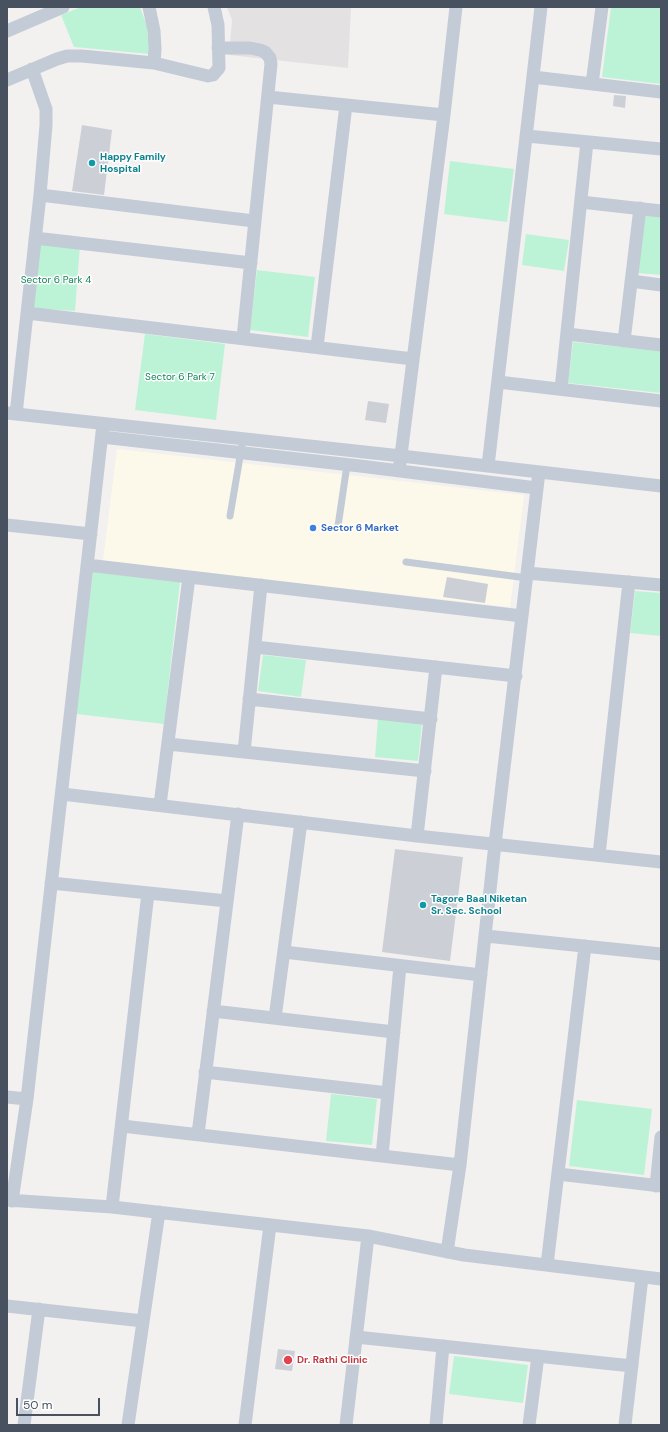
<!DOCTYPE html>
<style>
body{margin:0}
#map{position:relative;width:668px;height:1432px;overflow:hidden;background:#f3f0f0;font-family:"DM Sans",sans-serif}
canvas{display:block}
.frame{position:absolute;inset:0;border:8px solid #47515f;pointer-events:none}
.scale{position:absolute;left:16px;top:1398px;width:84px;height:18px;box-sizing:border-box;border:2px solid #47515f;border-top:0;padding-left:5px;font-size:12px;line-height:14px;white-space:nowrap;color:#47515f;-webkit-text-stroke:3px #fff;paint-order:stroke}
</style>
<div id="map">
<canvas width="668" height="1432"></canvas>
<div class="frame"></div>
<div class="scale">50 m</div>
</div>
<script>
const ctx = document.querySelector('canvas').getContext('2d');
ctx.lineJoin = 'round';
function paint(path, color) { ctx.fillStyle = color; ctx.fill(path, 'evenodd'); }
const poly = rows => new Path2D(rows.map(r => 'M' + r).join(''));
function trace(path, color, width, dash) { ctx.strokeStyle = color; ctx.lineWidth = width; ctx.lineCap = dash ? 'butt' : 'round'; ctx.setLineDash(dash || []); ctx.stroke(path); }
function label(font, color, halo, rows, align = 'center') {
  ctx.font = font + ' "DM Sans",sans-serif'; ctx.lineWidth = 3; ctx.setLineDash([]); ctx.textBaseline = 'middle'; ctx.strokeStyle = halo; ctx.fillStyle = color; for (const [text, x, y, turn = 0] of rows) {
    ctx.save(); ctx.translate(x, y); ctx.rotate((+turn || 0) * Math.PI / 180); ctx.textAlign = isNaN(turn) ? turn : align; if (halo) ctx.strokeText(text, 0, 0); ctx.fillText(text, 0, 0); ctx.restore();
  }
}
paint(poly([
 [117,449,524,495,510,607,103,561]
]), '#fdf9ea');
paint(poly([
 [227,7,351,7,348,68,229,55,232,20]
]), '#e4e1e2');
paint(poly([
 [81,7,140,7,147,26,149,54,74,47,61,15],
 [611,7,661,7,661,84,602,77],
 [450,161,514,169,507,222,444,214],
 [645,215,661,217,661,275,638,273],
 [526,234,569,240,564,271,522,265],
 [39,241,80,245,75,311,31,308],
 [257,270,315,277,308,337,250,330],
 [145,334,225,344,216,420,135,410],
 [573,342,661,351,661,393,568,383],
 [93,572,180,582,164,724,76,714],
 [635,591,661,593,661,636,630,633],
 [263,655,306,660,301,697,258,691],
 [378,719,422,723,418,761,375,757],
 [331,1094,377,1099,372,1145,326,1141],
 [577,1100,652,1109,644,1175,569,1166],
 [454,1356,528,1365,523,1403,449,1394]
]), '#bcf3d6');
paint(poly([
 [614,95,626,96,625,108,613,106],
 [82,125,112,130,104,195,72,191],
 [368,401,389,404,386,423,365,420],
 [447,577,488,584,485,603,443,597],
 [395,849,463,857,450,961,382,952],
 [278,1349,295,1351,292,1371,275,1369]
]), '#cccfd5');
trace(poly([
 [230,516,243,439],
 [338,526,347,465],
 [406,562,527,578]
]), '#c3cbd6', 7);
trace(poly([
 [149,7,154,31,155,49,154,63],
 [7,31,63,7],
 [218,48,250,48,260,50,265,52,270,58,271,64,243,338],
 [533,77,661,92],
 [7,80,57,59,67,56,82,56,154,63,208,76,213,75,219,68,218,25,214,7],
 [592,84,602,7],
 [268,97,444,115],
 [527,136,661,149],
 [40,195,254,221],
 [581,202,661,211],
 [35,238,251,263],
 [631,281,661,285],
 [27,313,413,359],
 [567,334,661,345],
 [624,341,640,208],
 [317,347,346,105],
 [498,382,661,401],
 [561,389,587,142],
 [7,413,401,456,661,486],
 [16,414,40,195,46,125,46,109,32,69],
 [102,437,360,466,537,488],
 [488,466,541,7],
 [399,471,444,115,456,7],
 [7,525,91,534],
 [87,565,522,616],
 [527,573,661,585],
 [255,647,516,676],
 [249,699,431,719],
 [168,744,425,771],
 [244,752,261,585],
 [62,794,417,836,661,862],
 [160,805,189,577],
 [417,836,436,667],
 [599,855,629,582],
 [51,883,227,901],
 [486,936,661,954],
 [284,952,481,975],
 [213,1011,394,1032],
 [275,1018,301,822],
 [205,1072,388,1093],
 [7,1097,27,1099],
 [122,1126,460,1165],
 [198,1134,238,814],
 [382,1156,400,966],
 [558,1174,661,1186],
 [656,1186,661,1137],
 [7,1200,112,1207,368,1236,464,1255,661,1279],
 [12,1201,27,1099,103,424],
 [112,1207,148,893],
 [447,1252,460,1165,495,844,539,472],
 [547,1265,585,946],
 [7,1306,143,1321],
 [356,1337,632,1366],
 [24,1425,39,1309],
 [128,1425,159,1212],
 [245,1425,270,1225],
 [346,1425,368,1236],
 [436,1425,443,1346],
 [529,1425,538,1356],
 [625,1425,642,1277]
]), '#c3cbd6', 13);
for (const [x, y, r, color] of [
 [92,163,4,"#0f9aa8"],
 [313,528,4,"#3f7fe0"],
 [423,905,4,"#0f9aa8"],
 [288,1360,5,"#e0444e"]
]) { const dot = new Path2D(); dot.arc(x, y, r, 0, 2 * Math.PI); ctx.fillStyle = color; ctx.fill(dot); trace(dot, '#fff', 1.5); }
label('bold 10px', '#0d838f', '#fff', [
 ["Happy Family",100,157],
 ["Hospital",100,169],
 ["Tagore Baal Niketan",431,899],
 ["Sr. Sec. School",431,911]
], 'left');
label('10px', '#118757', '#fff', [
 ["Sector 6 Park 4",56,280],
 ["Sector 6 Park 7",180,377]
]);
label('bold 10px', '#366cbe', '#fff', [
 ["Sector 6 Market",321,528]
], 'left');
label('bold 10px', '#be3a42', '#fff', [
 ["Dr. Rathi Clinic",297,1360]
], 'left');
</script>
